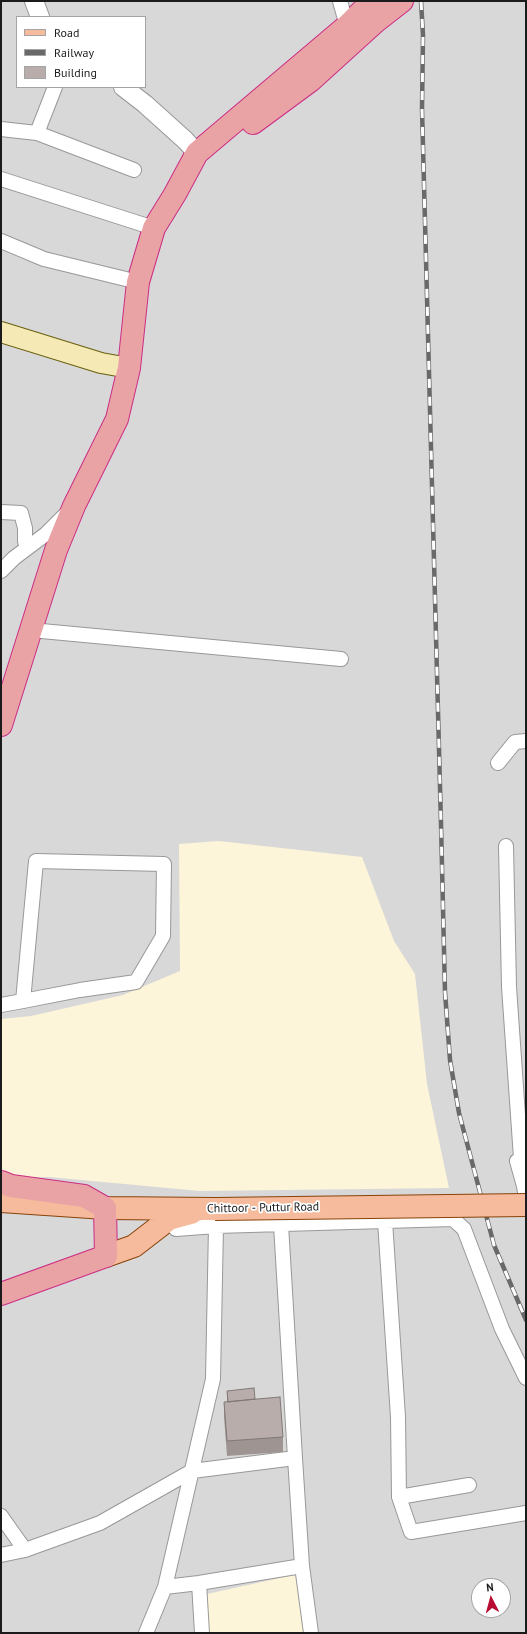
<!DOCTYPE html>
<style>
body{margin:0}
#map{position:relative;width:527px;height:1634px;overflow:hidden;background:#ece6e0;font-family:"PT Sans",sans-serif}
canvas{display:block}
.frame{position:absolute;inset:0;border:2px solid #1b1b1b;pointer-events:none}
.legend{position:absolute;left:16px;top:16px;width:130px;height:72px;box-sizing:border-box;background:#fff;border:1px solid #a4a4a4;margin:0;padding:5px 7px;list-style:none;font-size:12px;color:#1b1b1b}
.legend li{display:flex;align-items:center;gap:8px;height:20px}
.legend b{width:20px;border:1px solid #a4a4a4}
.north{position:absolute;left:471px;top:1578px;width:40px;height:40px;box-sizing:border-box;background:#fff;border:1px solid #a4a4a4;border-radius:50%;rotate:354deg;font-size:11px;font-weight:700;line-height:16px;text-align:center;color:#1b1b1b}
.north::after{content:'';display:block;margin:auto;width:14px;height:18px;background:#b90c32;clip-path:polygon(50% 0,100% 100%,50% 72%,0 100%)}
</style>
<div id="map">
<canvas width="527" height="1634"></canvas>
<div class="frame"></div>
<ul class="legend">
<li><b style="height:5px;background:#f5bb9c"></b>Road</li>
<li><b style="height:5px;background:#696969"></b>Railway</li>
<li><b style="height:11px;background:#b8adaa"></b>Building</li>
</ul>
<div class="north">N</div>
</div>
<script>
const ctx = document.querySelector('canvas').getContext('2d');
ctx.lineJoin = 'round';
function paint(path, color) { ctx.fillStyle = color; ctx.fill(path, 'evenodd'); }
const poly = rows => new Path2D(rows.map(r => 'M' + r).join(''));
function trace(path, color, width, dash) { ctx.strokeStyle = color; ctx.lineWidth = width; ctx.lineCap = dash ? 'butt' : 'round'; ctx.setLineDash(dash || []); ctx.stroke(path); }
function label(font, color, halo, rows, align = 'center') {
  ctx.font = font + ' "PT Sans",sans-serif'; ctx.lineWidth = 3.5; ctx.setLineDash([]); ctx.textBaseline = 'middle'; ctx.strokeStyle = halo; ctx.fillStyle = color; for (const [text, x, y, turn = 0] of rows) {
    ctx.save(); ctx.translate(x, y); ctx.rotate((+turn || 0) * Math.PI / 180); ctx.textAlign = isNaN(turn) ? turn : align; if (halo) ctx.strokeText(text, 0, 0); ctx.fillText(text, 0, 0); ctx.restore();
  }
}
paint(poly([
 [1,1,526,1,526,1633,1,1633],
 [17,17,145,17,145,87,17,87],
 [479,1586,503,1586,503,1610,479,1610]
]), '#d9d8d8');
paint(poly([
 [219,841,362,857,394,941,415,974,427,1084,449,1188,200,1191,49,1177,1,1178,1,1019,31,1016,123,995,180,971,179,844],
 [298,1574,306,1633,209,1633,207,1594]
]), '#fdf5d9');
const minor = poly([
 [340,1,347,26],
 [1,129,37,133,55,87],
 [37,133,134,170],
 [1,179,154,228],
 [1,241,44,259,138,282],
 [1,512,21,513,25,528,25,541,27,548],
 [1,571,14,558,46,534,68,512],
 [31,630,341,659],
 [498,763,515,742,526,741],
 [506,846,509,987,521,1158,517,1161,524,1186,526,1199],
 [1,1005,23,1001,80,990,136,982,163,936,164,864,36,861,23,1001],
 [385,1221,398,1417,399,1497,469,1485],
 [281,1225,295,1458],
 [216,1226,453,1219,464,1229,502,1329,526,1378],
 [399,1497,411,1532,526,1513],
 [1,1516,25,1550,100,1523,192,1471,295,1458,302,1566],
 [1,1555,25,1550],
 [199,1583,202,1633],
 [165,1587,213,1379,216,1226,176,1229,165,1214],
 [146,1633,165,1587,199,1583,302,1566,311,1633]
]);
const tertiary = poly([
 [34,1,40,17],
 [123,87,145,104,185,140,197,153]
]);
const secondary = poly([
 [1,332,101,363,129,368]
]);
const primary = poly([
 [1,1201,105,1208,215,1209],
 [106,1256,134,1246,169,1219,191,1213]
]);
const trunk = poly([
 [253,123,310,81,375,22,402,1],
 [1,725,56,550,74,506,117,419,129,368,138,282,154,228,175,194,197,153,347,26,372,1],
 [1,1182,11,1186,84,1196,105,1208,106,1256,1,1294]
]);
trace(minor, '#989898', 16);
trace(tertiary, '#989898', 20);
trace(secondary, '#685e0b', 22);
trace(primary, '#884209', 24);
trace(trunk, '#ca2d85', 24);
trace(minor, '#fff', 14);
trace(tertiary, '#fff', 18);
trace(secondary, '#f5eab6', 20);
trace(primary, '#f5bb9c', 22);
trace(trunk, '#eaa3a4', 22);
const rail = poly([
 [421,1,423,35,422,109,441,824,445,992,450,1060,459,1113,494,1245,526,1320]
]);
trace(rail, '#696969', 4.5);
trace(rail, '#fff', 3, [9]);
const primaryBridge = poly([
 [215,1209,526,1205]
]);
trace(primaryBridge, '#884209', 24, []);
trace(primaryBridge, '#f5bb9c', 22);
paint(poly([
 [227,1391,255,1399,283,1437,283,1452,227,1456,224,1417,224,1402,227,1402]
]), '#9e9592');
const building = poly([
 [254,1388,255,1399,228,1402,227,1391,254,1388],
 [280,1397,283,1437,227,1441,224,1402,280,1397]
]);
paint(building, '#b8adaa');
trace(building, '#817977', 1);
label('12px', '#1b1b1b', '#fff', [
 ["Chittoor - Puttur Road",263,1208,-1]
]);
</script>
